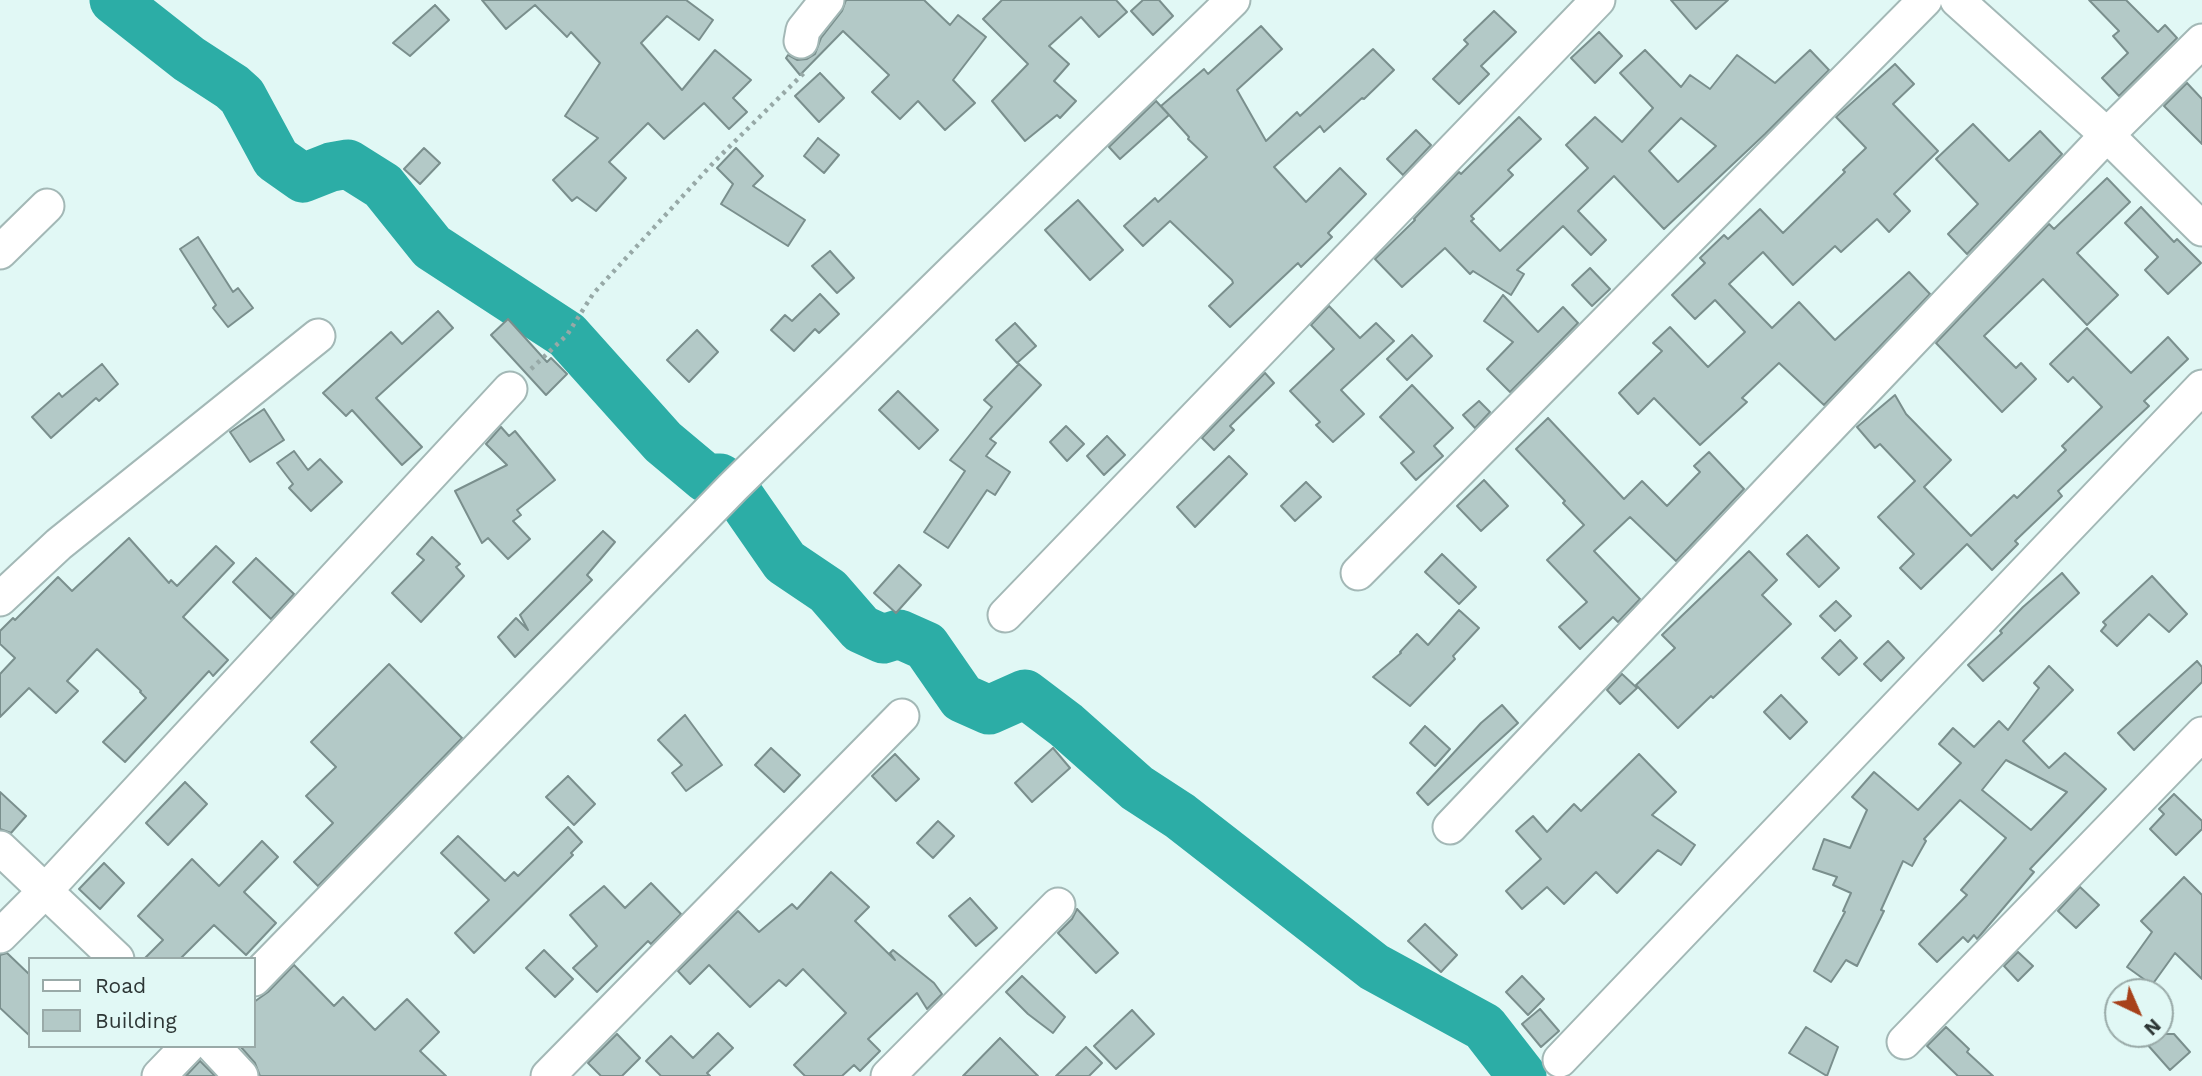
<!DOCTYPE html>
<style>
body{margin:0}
#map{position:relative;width:2202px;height:1076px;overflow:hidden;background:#e1f8f5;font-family:"Work Sans",sans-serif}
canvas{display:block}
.legend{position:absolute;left:28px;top:957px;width:228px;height:91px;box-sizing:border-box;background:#e1f8f5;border:2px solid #99aaa8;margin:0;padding:9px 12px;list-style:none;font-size:21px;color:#2d3635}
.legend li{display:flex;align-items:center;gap:14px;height:35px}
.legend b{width:35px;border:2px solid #99aaa8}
.north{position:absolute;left:2104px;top:978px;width:70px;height:70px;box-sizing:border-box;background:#e1f8f5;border:2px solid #99aaa8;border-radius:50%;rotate:136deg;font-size:19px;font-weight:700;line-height:28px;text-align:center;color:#2d3635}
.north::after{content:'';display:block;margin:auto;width:24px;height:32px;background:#a7411a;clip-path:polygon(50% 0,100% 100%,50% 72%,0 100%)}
</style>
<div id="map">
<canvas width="2202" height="1076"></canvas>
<ul class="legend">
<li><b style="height:9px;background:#fff"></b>Road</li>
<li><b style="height:19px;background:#b3c9c7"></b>Building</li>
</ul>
<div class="north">N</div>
</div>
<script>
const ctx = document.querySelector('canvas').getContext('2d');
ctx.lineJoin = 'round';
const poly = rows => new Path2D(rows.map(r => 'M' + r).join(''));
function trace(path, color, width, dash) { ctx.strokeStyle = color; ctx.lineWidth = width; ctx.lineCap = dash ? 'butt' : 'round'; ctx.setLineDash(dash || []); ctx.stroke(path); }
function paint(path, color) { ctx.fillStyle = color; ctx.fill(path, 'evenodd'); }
trace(poly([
 [114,0,189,59,232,87,242,96,276,159,303,178,331,167,348,164,383,186,432,247,567,335,663,442,706,478,720,478,733,487,785,562,828,591,861,629,883,639,899,634,926,646,962,698,989,710,1025,694,1066,725,1137,788,1180,816,1374,967,1484,1027,1522,1076]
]), '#2cada6', 49);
const building = poly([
 [482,0,686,0,713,20,699,40,667,16,641,43,682,90,715,50,751,80,733,98,747,112,729,129,704,103,664,139,648,123,609,162,626,178,596,211,577,197,572,201,553,180,598,138,565,116,600,63,571,32,567,37,535,5,506,29,482,0],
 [846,0,924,0,950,25,958,15,986,37,953,80,975,103,945,130,918,101,900,119,872,92,889,75,843,31,800,75,786,58,788,55,797,60,807,59,815,54,821,38,842,11,846,0],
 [1002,0,1116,0,1127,12,1099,37,1081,17,1049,46,1069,64,1054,81,1076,101,1060,118,1057,115,1025,141,992,101,1028,64,983,19,1002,0],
 [1143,0,1159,0,1173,16,1153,35,1131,11,1143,0],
 [1671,0,1728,0,1696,29,1671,0],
 [2089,0,2126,0,2158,32,2165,25,2177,38,2119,96,2102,78,2128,53,2113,36,2119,31,2089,0],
 [435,5,449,20,410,56,393,43,435,5],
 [1494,11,1516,32,1481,66,1489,74,1459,104,1433,79,1468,44,1464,40,1494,11],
 [1261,26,1282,49,1237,90,1266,141,1297,112,1300,116,1373,49,1394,70,1364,99,1362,98,1324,132,1320,126,1274,167,1306,202,1340,168,1366,194,1328,233,1332,237,1301,267,1298,263,1230,327,1209,306,1233,283,1232,280,1170,221,1143,246,1124,226,1155,198,1158,202,1207,157,1188,139,1189,137,1161,106,1204,69,1208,74,1261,26],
 [1599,32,1622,56,1595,83,1571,58,1599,32],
 [1645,50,1681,87,1690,75,1710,89,1737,55,1775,83,1810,50,1829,70,1765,134,1664,229,1614,176,1578,211,1606,240,1591,255,1563,226,1517,270,1524,274,1511,295,1473,271,1470,274,1445,248,1402,287,1375,259,1415,220,1414,219,1459,172,1461,174,1519,117,1541,139,1508,170,1513,175,1471,216,1474,219,1471,221,1500,251,1588,168,1566,145,1595,117,1622,142,1653,108,1620,73,1645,50],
 [1681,118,1716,146,1678,182,1649,151,1681,118],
 [1895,64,1914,84,1893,104,1938,151,1894,194,1910,211,1889,232,1877,219,1841,252,1835,246,1793,285,1763,252,1729,284,1772,328,1799,302,1835,340,1909,272,1930,294,1824,405,1779,363,1742,398,1747,402,1700,445,1654,398,1638,414,1619,393,1662,351,1653,343,1670,327,1708,367,1745,332,1715,300,1695,319,1672,295,1705,263,1700,258,1724,235,1728,239,1760,209,1783,233,1845,172,1843,170,1866,148,1836,117,1895,64],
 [820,73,844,98,819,122,795,96,820,73],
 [2187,83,2202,99,2202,144,2164,106,2187,83],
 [1156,101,1169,115,1120,159,1109,147,1156,101],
 [1973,124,2009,161,2040,131,2062,154,1967,254,1948,234,1978,204,1936,159,1973,124],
 [1416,130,1431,145,1403,175,1387,159,1416,130],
 [818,138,839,155,824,173,804,156,818,138],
 [424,148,440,163,420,184,404,169,424,148],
 [736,148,763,176,753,186,805,220,788,246,721,204,733,184,717,168,736,148],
 [2107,178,2130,202,2077,253,2118,295,2087,325,2043,279,1984,336,2016,368,2021,363,2036,379,2002,412,1936,343,2049,224,2054,229,2107,178],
 [1078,200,1123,250,1090,280,1045,230,1078,200],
 [2141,207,2174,242,2177,239,2201,263,2168,294,2145,270,2158,257,2125,223,2141,207],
 [198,237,233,292,238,288,253,308,228,327,213,308,216,305,180,249,198,237],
 [830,251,854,278,837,293,812,266,830,251],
 [1590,268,1610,289,1592,306,1572,285,1590,268],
 [820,294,839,314,819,333,815,329,794,351,771,330,785,315,792,321,820,294],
 [1503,295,1538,332,1563,307,1578,323,1510,392,1487,369,1513,342,1484,321,1503,295],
 [1329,306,1360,338,1376,323,1394,341,1341,390,1364,414,1333,442,1316,425,1320,422,1290,391,1334,349,1311,325,1329,306],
 [438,311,453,328,376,398,422,447,402,465,352,410,346,416,323,393,391,332,402,344,438,311],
 [508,319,547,362,551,358,567,374,546,395,491,335,508,319],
 [1015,323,1036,346,1017,363,996,340,1015,323],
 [2087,328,2131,373,2168,337,2188,359,2144,401,2149,406,2058,491,2062,496,2015,541,2018,544,1992,570,1967,544,1921,589,1900,568,1914,554,1878,517,1915,481,1880,444,1875,448,1857,427,1895,395,1906,414,1951,460,1924,487,1971,536,2014,495,2017,498,2066,450,2062,446,2102,407,2073,377,2068,382,2050,364,2087,328],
 [697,330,718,352,689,382,667,360,697,330],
 [1412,335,1432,356,1407,380,1387,359,1412,335],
 [102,364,118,384,99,401,96,398,51,438,32,417,59,393,62,397,102,364],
 [1019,364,1041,385,990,439,996,443,986,456,1010,472,995,495,987,490,948,548,924,532,965,471,950,460,992,407,984,400,1019,364],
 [1265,373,1274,383,1230,426,1234,430,1214,450,1202,438,1265,373],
 [1412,385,1453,428,1434,446,1443,456,1416,480,1401,463,1414,452,1380,417,1412,385],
 [898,391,938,430,919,449,879,410,898,391],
 [1479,401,1490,412,1475,428,1463,415,1479,401],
 [264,409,284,440,250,462,230,432,264,409],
 [1548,418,1624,499,1642,481,1667,506,1700,472,1694,466,1709,452,1744,489,1676,561,1630,517,1594,551,1640,599,1618,622,1613,617,1580,649,1559,627,1587,602,1547,560,1584,525,1563,503,1565,501,1516,449,1548,418],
 [1066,426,1084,444,1067,461,1050,442,1066,426],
 [501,427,509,436,515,431,555,480,517,510,521,515,513,521,530,539,508,559,488,538,482,543,455,491,507,465,486,444,501,427],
 [1107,436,1125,455,1104,475,1087,456,1107,436],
 [294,451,308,470,320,459,342,482,311,511,289,488,293,484,277,463,294,451],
 [1229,456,1247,474,1195,527,1177,507,1229,456],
 [1484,480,1508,506,1481,531,1457,506,1484,480],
 [1306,482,1321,497,1295,521,1281,506,1306,482],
 [603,531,615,542,587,575,592,580,515,657,498,637,516,618,528,630,520,615,603,531],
 [1807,535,1839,568,1819,587,1787,554,1807,535],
 [432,537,460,564,456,567,464,576,421,622,392,593,424,560,417,554,432,537],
 [129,538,169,583,171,580,177,586,216,546,234,563,183,617,228,660,213,676,209,671,125,762,103,742,146,698,140,692,141,691,97,649,67,681,78,691,56,713,29,688,0,717,0,674,15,658,0,644,0,631,13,618,15,620,58,577,72,591,129,538],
 [1749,551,1777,580,1762,595,1791,624,1713,698,1711,696,1678,728,1636,685,1675,648,1662,635,1749,551],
 [1442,554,1476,587,1459,604,1425,572,1442,554],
 [256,558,294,594,271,619,233,582,256,558],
 [899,565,921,585,896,613,874,593,899,565],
 [2062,573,2079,593,1983,681,1968,665,2002,633,2000,631,2023,607,2062,573],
 [2152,576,2187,614,2169,632,2149,614,2117,646,2101,631,2106,625,2103,622,2152,576],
 [1836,601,1851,616,1835,631,1820,616,1836,601],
 [1459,610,1479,628,1453,656,1455,659,1410,706,1373,677,1401,653,1400,652,1417,634,1428,645,1459,610],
 [1840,640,1857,658,1839,675,1822,658,1840,640],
 [1888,641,1904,658,1881,681,1864,664,1888,641],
 [2197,661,2202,667,2202,682,2134,750,2118,733,2197,661],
 [389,664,462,738,318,886,294,862,333,823,306,796,336,767,311,742,389,664],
 [2049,666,2073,690,2023,741,2049,768,2065,753,2106,789,2030,869,2034,872,1977,939,1974,935,1968,942,1963,937,1937,962,1919,944,1967,895,1961,890,2006,838,1960,800,1924,839,1926,841,1912,866,1903,861,1881,910,1884,911,1857,966,1846,960,1831,982,1814,971,1845,912,1843,911,1851,893,1833,885,1837,877,1813,869,1824,839,1850,848,1867,810,1852,797,1874,772,1918,810,1961,763,1939,744,1953,728,1974,747,1999,721,2008,730,2039,688,2034,683,2049,666],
 [2006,760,2067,792,2031,830,1982,790,2006,760],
 [1622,674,1637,688,1620,704,1607,690,1622,674],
 [1781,695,1807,722,1790,739,1764,712,1781,695],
 [1502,705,1518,723,1428,805,1417,793,1481,723,1502,705],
 [685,715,722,765,686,791,672,773,682,765,658,740,685,715],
 [1425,726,1450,749,1435,766,1410,743,1425,726],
 [771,748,800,775,784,792,755,765,771,748],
 [1053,748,1070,768,1032,802,1015,783,1053,748],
 [895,754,919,779,896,801,872,776,895,754],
 [1639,754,1676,792,1652,815,1695,845,1681,865,1658,850,1617,893,1596,872,1564,904,1547,887,1522,909,1506,891,1541,859,1516,831,1533,816,1547,832,1574,804,1581,811,1639,754],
 [568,776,595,804,574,825,546,797,568,776],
 [185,782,207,804,168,845,146,823,185,782],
 [0,792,26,816,11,833,0,829,0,792],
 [2174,794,2202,821,2202,829,2176,855,2150,829,2164,814,2159,809,2174,794],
 [938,821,954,836,933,858,917,843,938,821],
 [568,827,582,842,571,853,573,855,474,953,455,933,489,900,441,853,458,836,505,881,514,872,518,876,568,827],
 [262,841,278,857,244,892,276,923,246,955,214,925,180,959,144,959,163,940,138,916,192,859,219,886,262,841],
 [104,863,124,883,100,909,79,889,104,863],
 [831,872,869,907,855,921,895,960,890,953,893,950,934,983,942,994,927,1009,917,993,868,1039,880,1051,860,1071,854,1065,842,1076,805,1076,794,1065,846,1013,803,969,786,986,779,980,750,1007,709,965,690,984,678,971,738,911,759,932,792,904,797,909,831,872],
 [2184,877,2202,895,2202,979,2175,953,2152,985,2127,967,2152,932,2141,921,2184,877],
 [651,883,681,914,651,944,648,941,597,992,573,968,597,946,570,915,604,886,625,908,651,883],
 [2080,887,2099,905,2076,928,2058,911,2080,887],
 [970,898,997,928,976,946,949,916,970,898],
 [1077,909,1118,953,1096,973,1058,933,1072,919,1077,909],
 [1425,924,1457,955,1441,972,1408,941,1425,924],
 [544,950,573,979,555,997,526,968,544,950],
 [2018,952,2033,966,2018,981,2004,966,2018,952],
 [7,953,30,975,30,1036,0,1008,0,955,7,953],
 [294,965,334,1006,343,997,375,1030,407,999,439,1032,420,1051,446,1076,260,1076,255,1063,240,1046,254,1046,254,1002,268,992,294,965],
 [1022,976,1065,1017,1053,1033,1028,1014,1006,992,1022,976],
 [1522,976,1544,999,1528,1015,1506,992,1522,976],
 [1540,1009,1559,1031,1541,1047,1522,1024,1540,1009],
 [1132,1010,1154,1034,1116,1069,1094,1046,1132,1010],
 [1806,1027,1838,1047,1827,1076,1789,1053,1806,1027],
 [1946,1027,1969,1049,1967,1052,1993,1076,1958,1076,1927,1046,1946,1027],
 [718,1033,733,1048,707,1073,710,1076,661,1076,646,1061,671,1036,693,1058,718,1033],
 [617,1034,640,1058,622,1076,601,1076,588,1063,617,1034],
 [2138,1034,2174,1034,2190,1052,2170,1070,2138,1034],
 [1000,1038,1038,1076,963,1076,1000,1038],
 [1086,1047,1102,1063,1089,1076,1056,1076,1086,1047],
 [200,1061,215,1076,186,1076,200,1061]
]);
paint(building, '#b3c9c7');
trace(building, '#7a8f8d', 2);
const street = poly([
 [1957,0,2107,135,2202,229],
 [801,41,803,30,827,0],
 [0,252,47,206],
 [1358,573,1925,0],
 [0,599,59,544,318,336],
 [1005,615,1598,0],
 [1450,827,2107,135,2202,41],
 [0,848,117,959],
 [0,936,44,892,510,389],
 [254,979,733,487,956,268,1233,0],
 [1904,1042,2202,734],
 [213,1046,241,1076],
 [1560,1060,2202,387],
 [159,1076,188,1046],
 [548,1076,902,716],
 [888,1076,1058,905]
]);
trace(street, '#a3b8b6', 37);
trace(poly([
 [531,369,567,335,593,294,715,161,807,70]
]), '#97a9a7', 4.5, [3.5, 5]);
trace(street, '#fff', 33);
</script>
